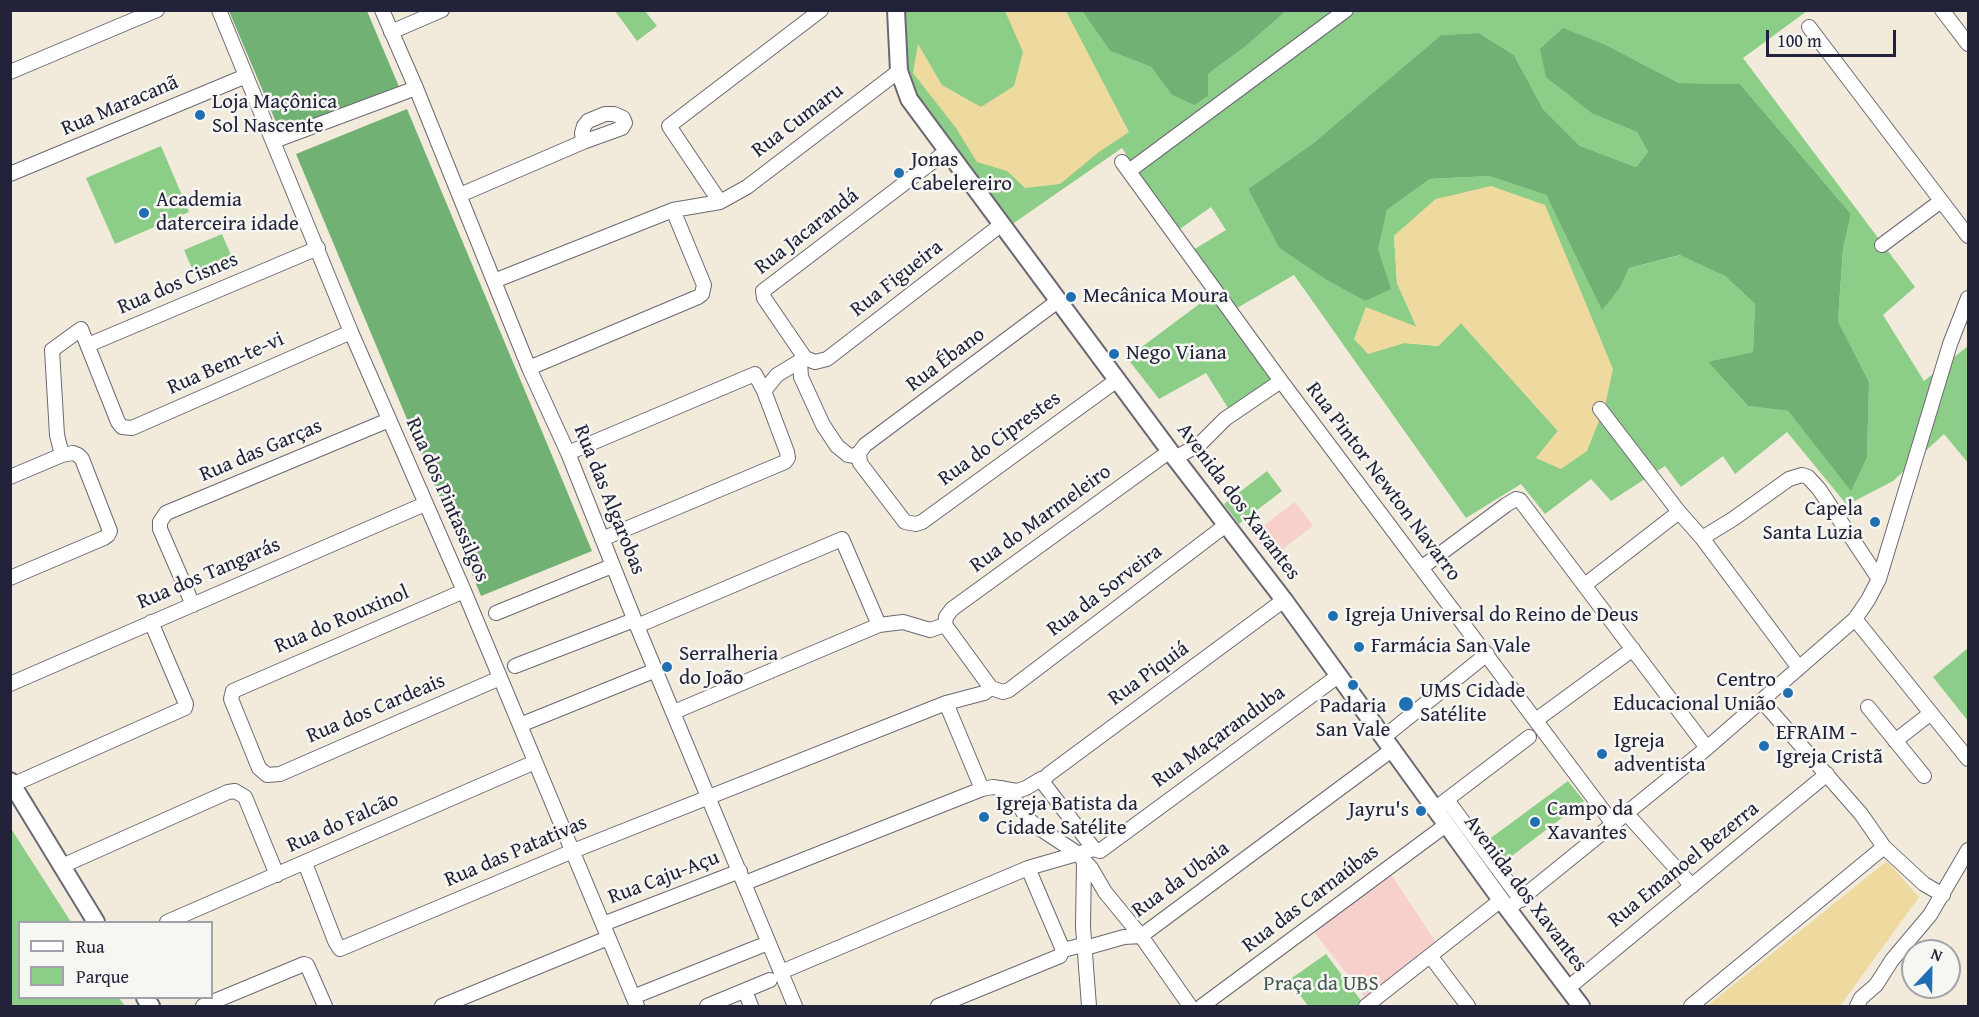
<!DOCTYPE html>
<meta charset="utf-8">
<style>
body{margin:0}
#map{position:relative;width:1979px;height:1017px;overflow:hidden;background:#f2ebdb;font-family:"Gentium Book Plus",serif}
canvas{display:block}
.frame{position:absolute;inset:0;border:12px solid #22223b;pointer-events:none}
.legend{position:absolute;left:18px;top:921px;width:195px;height:78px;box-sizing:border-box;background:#f6f6f2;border:2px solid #a1a1a9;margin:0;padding:8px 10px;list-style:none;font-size:18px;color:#22223b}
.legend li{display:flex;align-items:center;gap:12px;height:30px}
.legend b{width:30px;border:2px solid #a1a1a9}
.north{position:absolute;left:1901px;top:939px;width:60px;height:60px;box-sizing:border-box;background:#f6f6f2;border:2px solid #a1a1a9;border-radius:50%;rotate:22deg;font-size:16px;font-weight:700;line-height:24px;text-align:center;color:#22223b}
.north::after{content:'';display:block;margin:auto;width:21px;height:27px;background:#1f6fb2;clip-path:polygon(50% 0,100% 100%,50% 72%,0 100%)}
.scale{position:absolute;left:1766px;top:30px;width:130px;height:27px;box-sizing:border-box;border:3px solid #22223b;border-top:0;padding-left:8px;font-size:18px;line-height:21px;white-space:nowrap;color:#22223b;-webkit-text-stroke:4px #f6f6f2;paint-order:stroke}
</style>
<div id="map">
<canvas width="1979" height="1017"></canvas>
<div class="frame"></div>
<ul class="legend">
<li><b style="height:8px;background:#fff"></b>Rua</li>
<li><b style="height:16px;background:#8cce87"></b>Parque</li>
</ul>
<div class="north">N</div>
<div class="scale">100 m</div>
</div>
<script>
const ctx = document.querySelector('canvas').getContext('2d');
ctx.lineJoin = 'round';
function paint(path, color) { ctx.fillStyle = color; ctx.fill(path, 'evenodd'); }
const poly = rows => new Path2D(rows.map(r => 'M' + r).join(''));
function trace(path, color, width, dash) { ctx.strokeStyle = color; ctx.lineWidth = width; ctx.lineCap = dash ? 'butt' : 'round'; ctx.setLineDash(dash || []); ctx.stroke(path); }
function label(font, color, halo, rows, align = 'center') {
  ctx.font = font + ' "Gentium Book Plus",serif'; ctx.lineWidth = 5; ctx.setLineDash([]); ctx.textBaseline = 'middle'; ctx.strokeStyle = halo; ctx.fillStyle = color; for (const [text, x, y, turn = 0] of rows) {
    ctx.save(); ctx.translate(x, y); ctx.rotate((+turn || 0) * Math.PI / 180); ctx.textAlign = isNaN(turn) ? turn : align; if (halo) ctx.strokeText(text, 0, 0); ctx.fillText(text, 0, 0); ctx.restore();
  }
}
paint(poly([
 [1295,502,1313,526,1271,558,1252,534],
 [1389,871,1435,941,1365,997,1311,928]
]), '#f7d0cc');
paint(poly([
 [615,11,645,11,657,26,637,41],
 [903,11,1082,11,1110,51,1151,67,1171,94,1208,96,1208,74,1246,46,1286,11,1807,11,1743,58,1915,287,1883,315,1924,381,1968,346,1968,463,1944,434,1893,481,1847,505,1787,432,1735,474,1723,456,1681,487,1665,466,1611,501,1591,479,1545,514,1521,484,1466,518,1294,275,1237,308,1193,250,1226,230,1211,207,1177,231,1122,148,1011,225,913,90,905,70],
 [1479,33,1514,55,1543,109,1580,146,1636,167,1648,152,1637,132,1593,114,1606,45,1679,83,1740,84,1851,214,1843,249,1838,321,1869,382,1867,458,1851,490,1788,411,1748,406,1709,363,1753,352,1755,304,1725,276,1681,255,1629,268,1620,288,1602,309,1546,195,1489,176,1430,179,1387,210,1365,301,1328,281,1279,248,1248,189,1312,144,1441,35],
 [1436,199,1587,451,1536,458,1558,431,1461,323,1438,346,1405,343,1417,328,1397,283,1394,236],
 [161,146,189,212,115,244,86,178],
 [222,234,231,255,193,271,184,250],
 [1214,293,1274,379,1228,408,1206,373,1159,399,1127,358],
 [1267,471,1282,491,1239,524,1224,504],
 [1968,648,1968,721,1933,677],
 [1568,781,1584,801,1500,865,1484,843],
 [10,827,71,922,20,922,20,998,119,998,125,1006,11,1006],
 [1326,954,1362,1002,1356,1006,1308,1006,1289,980]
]), '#8cce87');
paint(poly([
 [229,11,367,11,400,89,281,134],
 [1082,11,1286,11,1246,46,1208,74,1208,96,1194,105,1171,94,1151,67,1110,51],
 [1563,28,1606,45,1679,83,1740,84,1851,214,1843,249,1838,321,1869,382,1867,458,1851,491,1788,411,1748,406,1708,362,1753,352,1755,304,1725,276,1680,255,1629,268,1620,288,1602,310,1546,195,1489,176,1430,179,1387,210,1378,249,1391,289,1365,301,1328,281,1279,248,1248,189,1312,144,1441,35,1479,33,1514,55,1543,109,1580,146,1636,167,1648,152,1637,132,1593,114,1546,77,1540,49],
 [407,109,592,551,481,596,296,154]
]), '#71b174');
paint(poly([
 [1005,11,1066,11,1129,132,1099,152,1060,184,1025,188,1007,171,977,162,956,128,913,73,918,44,942,85,981,107,1014,86,1023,52],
 [1491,186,1545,205,1613,369,1605,406,1587,451,1561,469,1536,458,1558,431,1461,323,1438,346,1405,343,1368,354,1354,339,1366,307,1417,327,1397,283,1394,236,1436,199],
 [1887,861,1919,897,1840,1006,1707,1006]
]), '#eeda9e');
const minor = poly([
 [219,10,351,332,464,591,637,1006],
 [382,10,416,88,529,368,568,453,637,626,795,1006],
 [1942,10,1968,44],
 [1809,27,1968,236],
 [391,32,442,10],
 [10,72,157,10],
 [274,141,416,88],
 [948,150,763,291,764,298,805,358,815,362,827,359,1002,224],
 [1122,162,1281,381,1614,825],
 [1129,171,1346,10],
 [10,174,246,76],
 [460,195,583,142,622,128,625,123,623,118,614,114,605,114,588,121,584,126,582,133,583,142],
 [720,202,669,126,821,10],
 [1882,245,1941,201],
 [494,281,673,210,720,202,747,187,899,71],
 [1058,301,865,445,859,453,860,463,905,522,916,524,922,522,1117,380],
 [88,345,318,248],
 [800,362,801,377,823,425,837,446,848,455,853,456,859,453],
 [529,368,698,297,702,294,704,285,673,210],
 [764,391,777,375,805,358],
 [1600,409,1679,512,1702,538,1799,668],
 [568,453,755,374,764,391,787,452,788,458,785,462,602,539],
 [62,455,57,435,52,350,81,329,118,422,122,427,132,428,351,332],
 [1175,458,1200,444,1225,419,1281,381],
 [10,477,62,455,73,453,78,455,82,459,110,531,108,535,104,538,10,578],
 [1702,538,1733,519,1789,479,1802,475,1808,477,1819,489,1879,579],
 [1421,568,1506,505,1516,499,1520,500,1707,748],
 [1586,584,1679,512],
 [464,591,233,691,231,699,259,768,267,775,280,774,500,678],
 [1284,600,1049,774,1044,779,1044,784,1094,849,1100,851,1338,676],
 [193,605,160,529,160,522,166,513,389,420],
 [496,613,612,566],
 [1855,619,1968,759],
 [945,625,991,688,1003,692,1009,690,1226,525],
 [945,625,946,617,952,609,1170,451],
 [637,626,842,539,879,625],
 [515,666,634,620],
 [10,684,425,504],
 [1762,701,1861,814,1884,847,1924,884,1943,895],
 [946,703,982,789],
 [1868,707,1924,776],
 [674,712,879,625,903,622,930,630,945,625],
 [1536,720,1633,649],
 [520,725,656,670],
 [1384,737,1487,654],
 [1895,741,1931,713],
 [12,785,185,708,186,704,151,622],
 [1002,788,1019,805,1026,817,1036,826,1077,853,1091,868,1105,892,1141,936,1190,1006],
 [1447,800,1521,900],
 [1441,804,1529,737],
 [1627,814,1692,886],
 [1084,861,1083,927,1089,1006],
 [305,863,335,941,340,949,573,851,946,703,984,693,991,688],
 [62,866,228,792,235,791,245,797,277,875],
 [1028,868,1063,950],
 [745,883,982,789,993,787,1017,791,1026,788,1041,779,1044,779],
 [1508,909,1707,748,1855,619,1868,600,1879,579,1950,344,1968,298],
 [167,922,535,762],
 [603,924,740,871],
 [1431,957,1468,1006],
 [781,972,1028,868,1094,849],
 [1568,988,1827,774],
 [745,991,751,1006],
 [633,997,768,943],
 [203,1006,304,964,307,965,325,1006],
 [442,1006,608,938],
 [707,1006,770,980],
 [938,1006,1060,956,1063,950,1079,946,1085,948,1124,937,1141,936,1393,749],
 [1202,1006,1446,825],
 [1366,1006,1501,900],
 [1691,1006,1884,847],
 [1857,1006,1861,998,1876,985,1892,960,1930,915,1968,850]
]);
const major = poly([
 [896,10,899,71,909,99,1175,458,1284,600,1501,900,1581,1006],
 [10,781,96,922],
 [145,998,151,1006]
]);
trace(minor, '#6b6873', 16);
trace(major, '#6b6873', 20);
trace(minor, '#fff', 14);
trace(major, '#fff', 16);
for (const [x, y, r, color] of [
 [200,115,6,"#1f6fb2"],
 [899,173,6,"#1f6fb2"],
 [144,213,6,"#1f6fb2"],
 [1071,297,6,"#1f6fb2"],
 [1114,354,6,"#1f6fb2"],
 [1875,522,6,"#1f6fb2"],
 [1333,616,6,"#1f6fb2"],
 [1359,647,6,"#1f6fb2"],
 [667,667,6,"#1f6fb2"],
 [1353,685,6,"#1f6fb2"],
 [1788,693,6,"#1f6fb2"],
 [1406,704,8,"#1f6fb2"],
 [1764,746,6,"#1f6fb2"],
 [1602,754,6,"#1f6fb2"],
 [1421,811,6,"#1f6fb2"],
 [984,817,6,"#1f6fb2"],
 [1535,822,6,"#1f6fb2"]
]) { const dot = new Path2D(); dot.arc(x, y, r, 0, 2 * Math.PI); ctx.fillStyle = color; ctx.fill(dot); trace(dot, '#f6f6f2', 2); }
label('21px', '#22223b', '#f6f6f2', [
 ["Loja Maçônica",212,103],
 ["Sol Nascente",212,127],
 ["Jonas",911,161],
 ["Cabelereiro",911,185],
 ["Academia",156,201],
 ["daterceira idade",156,225],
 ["Mecânica Moura",1083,297],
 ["Nego Viana",1126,354],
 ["Capela",1863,510,"right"],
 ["Santa Luzia",1863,534,"right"],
 ["Igreja Universal do Reino de Deus",1345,616],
 ["Farmácia San Vale",1371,647],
 ["Serralheria",679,655],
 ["do João",679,679],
 ["Centro",1776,681,"right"],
 ["Educacional União",1776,705,"right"],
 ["UMS Cidade",1420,692],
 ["Satélite",1420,716],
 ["Padaria",1353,707,"center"],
 ["San Vale",1353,731,"center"],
 ["EFRAIM -",1776,734],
 ["Igreja Cristã",1776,758],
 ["Igreja",1614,742],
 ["adventista",1614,766],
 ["Igreja Batista da",996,805],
 ["Cidade Satélite",996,829],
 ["Campo da",1547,810],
 ["Xavantes",1547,834],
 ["Jayru's",1409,811,"right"]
], 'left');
label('21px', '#22223b', '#f6f6f2', [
 ["Rua Maracanã",120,106,-23],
 ["Rua Cumaru",798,121,-37],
 ["Rua Jacarandá",807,232,-38],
 ["Rua Figueira",897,279,-38],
 ["Rua dos Cisnes",178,284,-23],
 ["Rua Ébano",946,360,-37],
 ["Rua Bem-te-vi",226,364,-24],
 ["Rua do Ciprestes",1000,439,-36],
 ["Rua das Garças",261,451,-23],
 ["Rua Pintor Newton Navarro",1383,482,53],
 ["Rua dos Pintassilgos",447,500,66],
 ["Rua das Algarobas",609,500,68],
 ["Avenida dos Xavantes",1238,502,53],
 ["Rua do Marmeleiro",1041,519,-36],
 ["Rua dos Tangarás",209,574,-23],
 ["Rua da Sorveira",1105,591,-37],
 ["Rua do Rouxinol",342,620,-23],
 ["Rua Piquiá",1149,674,-36],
 ["Rua dos Cardeais",376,709,-23],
 ["Rua Maçaranduba",1219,737,-36],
 ["Rua do Falcão",343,823,-24],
 ["Rua das Patativas",516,852,-23],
 ["Rua Emanoel Bezerra",1684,865,-39],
 ["Rua Caju-Açu",664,878,-21],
 ["Rua da Ubaia",1181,880,-36],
 ["Avenida dos Xavantes",1525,894,53],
 ["Rua das Carnaúbas",1311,899,-37]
]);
label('21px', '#425652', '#f6f6f2', [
 ["Praça da UBS",1321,985]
]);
</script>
